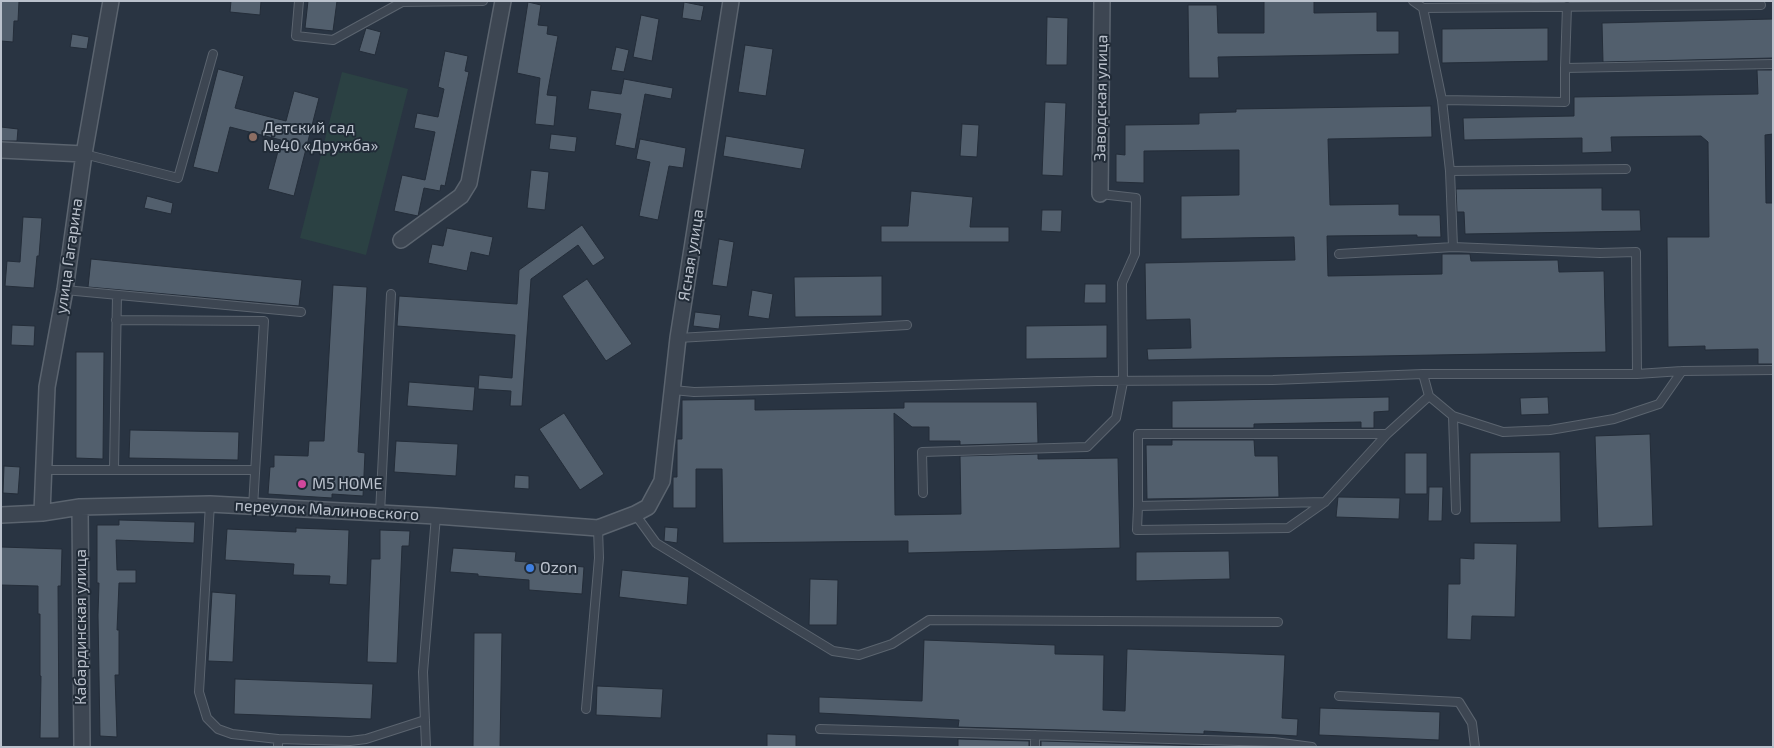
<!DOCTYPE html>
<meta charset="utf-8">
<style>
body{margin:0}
#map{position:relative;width:1774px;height:748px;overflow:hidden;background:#293442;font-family:"Exo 2",sans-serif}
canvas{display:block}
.frame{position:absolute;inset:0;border:2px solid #bac1cc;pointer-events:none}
</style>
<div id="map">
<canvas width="1774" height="748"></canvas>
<div class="frame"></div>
</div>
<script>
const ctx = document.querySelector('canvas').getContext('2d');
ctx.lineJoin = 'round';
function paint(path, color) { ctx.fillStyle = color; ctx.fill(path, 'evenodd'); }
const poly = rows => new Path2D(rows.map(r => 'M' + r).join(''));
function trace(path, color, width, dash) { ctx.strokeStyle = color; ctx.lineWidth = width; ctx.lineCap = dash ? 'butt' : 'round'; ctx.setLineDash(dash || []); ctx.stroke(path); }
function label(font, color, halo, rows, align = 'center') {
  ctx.font = font + ' "Exo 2",sans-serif'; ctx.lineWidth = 4; ctx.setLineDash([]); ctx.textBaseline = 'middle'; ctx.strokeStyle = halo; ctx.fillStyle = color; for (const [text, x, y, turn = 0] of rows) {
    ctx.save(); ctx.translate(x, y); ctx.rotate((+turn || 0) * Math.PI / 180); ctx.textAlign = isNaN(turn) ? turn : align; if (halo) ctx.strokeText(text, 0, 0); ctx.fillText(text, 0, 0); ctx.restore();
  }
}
paint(poly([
 [342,72,408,89,366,255,300,238]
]), '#2b4143');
const building = poly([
 [1,1,19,1,18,21,14,21,13,42,1,41,1,1],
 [231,1,261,1,260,15,230,12,231,1],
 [308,1,337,1,333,31,305,28,308,1],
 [1264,1,1314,1,1314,13,1377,12,1377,31,1399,31,1399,54,1218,57,1219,78,1189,78,1188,5,1217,5,1218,33,1264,33,1264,1],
 [528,2,541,5,538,25,548,26,547,34,558,36,547,95,557,96,554,126,535,124,540,78,517,73,528,2],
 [684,2,704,6,701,21,682,18,684,2],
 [641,15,659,19,652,61,633,57,641,15],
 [1047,17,1068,18,1067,65,1046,65,1047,17],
 [1773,19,1773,58,1603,62,1602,23,1773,19],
 [366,28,381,32,375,55,359,51,366,28],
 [1548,28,1548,61,1442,63,1442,29,1548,28],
 [72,34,89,37,87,49,70,47,72,34],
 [745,45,773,49,766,96,738,92,745,45],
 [616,47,629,50,624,72,611,70,616,47],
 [445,51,468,56,465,71,469,72,445,186,441,185,440,191,424,188,418,216,394,211,402,175,425,180,435,132,414,128,417,113,438,117,444,89,438,87,445,51],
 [218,69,244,76,235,108,286,121,294,91,319,98,294,196,268,189,281,140,230,127,218,173,193,167,218,69],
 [1757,70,1773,70,1773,134,1765,135,1766,203,1773,203,1773,364,1758,364,1758,349,1705,350,1705,346,1668,347,1667,237,1709,237,1708,142,1701,136,1611,137,1612,152,1582,153,1582,138,1464,140,1463,118,1574,116,1574,97,1758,94,1757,70],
 [624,79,673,88,671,99,645,94,635,149,615,145,621,114,588,109,591,90,621,94,624,79],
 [1045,102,1066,103,1063,176,1042,175,1045,102],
 [1431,106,1432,137,1328,139,1330,205,1399,204,1399,215,1440,215,1441,237,1417,237,1417,235,1327,236,1328,276,1442,274,1442,254,1470,254,1471,261,1558,260,1559,272,1604,271,1606,352,1148,360,1147,349,1191,348,1190,319,1146,320,1145,263,1295,260,1294,237,1181,239,1181,196,1239,195,1239,150,1144,151,1144,183,1116,182,1116,154,1125,155,1125,125,1199,124,1199,113,1236,112,1236,109,1431,106],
 [962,124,979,125,977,157,960,156,962,124],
 [1,127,18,129,17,141,1,141,1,127],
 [551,134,577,137,575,152,549,149,551,134],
 [726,136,805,149,801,169,723,156,726,136],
 [640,139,686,148,683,168,669,166,658,220,639,216,650,162,636,159,640,139],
 [531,170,549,172,545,210,527,208,531,170],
 [1602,188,1602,210,1640,210,1641,231,1465,234,1464,212,1457,212,1456,189,1602,188],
 [911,191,973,197,970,227,1009,227,1009,242,881,242,881,226,908,226,911,191],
 [147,196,173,203,171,214,144,208,147,196],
 [1042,210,1062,210,1061,232,1041,231,1042,210],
 [23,217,42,218,39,256,37,256,34,288,5,286,7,261,20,262,23,217],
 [582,225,605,258,593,266,578,245,531,279,522,406,510,406,511,391,478,389,479,375,512,378,515,335,397,326,399,296,517,304,519,270,582,225],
 [447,228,493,237,489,256,471,252,467,271,428,263,432,244,443,246,447,228],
 [719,239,734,242,727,287,712,285,719,239],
 [91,259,302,280,299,306,88,287,91,259],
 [882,276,882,316,795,317,794,277,882,276],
 [587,279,632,344,606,361,562,296,587,279],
 [1085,284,1106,284,1106,303,1084,303,1085,284],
 [333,285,367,287,358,452,365,453,363,496,332,494,332,498,268,494,270,467,274,467,274,455,308,456,309,441,324,441,333,285],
 [752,290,773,294,769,319,748,316,752,290],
 [695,312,721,315,719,329,693,326,695,312],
 [12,325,35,326,34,346,11,345,12,325],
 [1107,325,1107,358,1026,359,1026,326,1107,325],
 [76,352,104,352,103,459,76,458,76,352],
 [409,382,475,387,473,411,407,406,409,382],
 [1389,397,1389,411,1374,412,1374,428,1361,428,1361,422,1254,424,1254,428,1172,428,1172,401,1389,397],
 [1548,397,1549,414,1521,415,1520,398,1548,397],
 [755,399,755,410,904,408,904,402,1037,402,1038,443,960,445,960,441,929,441,929,427,912,427,894,413,895,515,961,514,960,456,1038,454,1038,459,1118,458,1120,548,908,553,908,541,723,543,722,469,696,469,696,508,673,508,673,477,677,477,677,439,682,439,682,400,755,399],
 [564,413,604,474,580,490,539,429,564,413],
 [130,430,239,432,238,460,129,458,130,430],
 [1650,434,1653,526,1598,528,1595,436,1650,434],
 [1172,440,1254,440,1255,456,1278,456,1279,497,1147,499,1146,445,1172,445,1172,440],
 [396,441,458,444,456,476,394,472,396,441],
 [1560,452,1561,522,1470,523,1470,453,1560,452],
 [1405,453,1427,453,1427,494,1405,494,1405,453],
 [4,466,20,467,18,494,3,493,4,466],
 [515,475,529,476,529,489,514,488,515,475],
 [1429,487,1443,487,1442,521,1428,521,1429,487],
 [1338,497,1400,498,1399,519,1336,517,1338,497],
 [119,520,195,522,194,543,116,540,117,570,136,570,136,583,119,583,117,630,119,630,119,675,115,675,117,737,100,736,98,615,99,583,97,583,97,525,119,525,119,520],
 [665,527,678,528,677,543,664,541,665,527],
 [296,528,349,530,347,585,329,584,330,576,293,575,294,564,225,560,227,529,296,532,296,528],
 [380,530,410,531,409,546,402,546,397,663,367,662,371,559,380,559,380,530],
 [1474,543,1517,544,1515,617,1472,616,1471,640,1447,639,1448,584,1460,584,1460,558,1474,559,1474,543],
 [1,547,62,549,61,586,58,586,59,738,40,738,41,676,40,676,40,614,38,614,38,586,1,585,1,547],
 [453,548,516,552,515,561,584,567,582,594,529,590,529,580,478,576,478,574,450,572,453,548],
 [1229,551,1230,579,1136,581,1136,552,1229,551],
 [622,570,689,577,687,605,619,597,622,570],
 [810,579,838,580,837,625,809,625,810,579],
 [212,592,236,594,233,662,208,661,212,592],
 [474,633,502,633,500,747,473,747,474,633],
 [924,640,1055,645,1055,654,1104,655,1103,710,1125,711,1127,649,1285,655,1282,718,1298,719,1297,736,1204,731,1204,734,958,727,959,720,819,713,819,697,922,701,924,640],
 [235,679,373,684,371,719,234,714,235,679],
 [597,686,663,689,661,718,596,715,597,686],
 [1320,708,1440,712,1439,740,1319,735,1320,708],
 [767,734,796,735,796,747,767,747,767,734],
 [958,739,1029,741,1029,747,958,747,958,739],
 [1041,741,1203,746,1203,747,1041,747,1041,741]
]);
paint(building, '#525f6d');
trace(building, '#242d39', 1);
const lane = poly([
 [299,1,296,36,333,40,402,2],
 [1413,1,1423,8,1761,5],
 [398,2,483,1],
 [1423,8,1442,100,1450,171,1453,247],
 [1565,68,1567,6],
 [1442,100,1565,102,1565,68,1773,64],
 [84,154,178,178,213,54],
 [1450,171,1626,169],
 [1339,254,1453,247,1600,253,1636,252,1637,374],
 [65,290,301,312],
 [116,320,264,321,253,507],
 [678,338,907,325],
 [1682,371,1659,404,1614,419,1550,430,1503,432,1453,416,1429,396,1423,374,1637,374,1682,371],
 [1682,371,1773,370],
 [673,390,694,392,1097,381,1273,380,1423,374],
 [1453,416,1456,510],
 [114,469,117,295],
 [44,470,255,470],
 [923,493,922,452,1087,447,1116,418,1123,382,1122,283,1135,254,1136,198,1100,194],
 [1325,502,1138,506,1138,434,1387,434],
 [210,504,199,692,207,718,218,729,232,734,278,739],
 [1138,506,1137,530,1288,528,1325,502,1387,434,1429,396],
 [380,513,391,294],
 [635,514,656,543,833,651,859,655,892,644,929,620,1278,622],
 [1339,696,1459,702,1472,723,1475,747],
 [586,709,599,558,598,528],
 [820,729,1274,742,1312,747],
 [278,747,278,739,350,741,366,739,425,720],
 [426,747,423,672,436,516],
 [1035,747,1035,735]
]);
const street = poly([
 [1,150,84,154],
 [1100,194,1102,1],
 [401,240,461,196,469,183,503,1],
 [80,507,82,747],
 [42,513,47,387,65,290,84,154,111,1],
 [1,515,42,513,80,507,210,504,436,516,598,528,635,514,648,507,662,481,678,338,731,1]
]);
trace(lane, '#5b646f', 10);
trace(street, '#5b646f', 18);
trace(lane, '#3d4652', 8);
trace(street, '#3d4652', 15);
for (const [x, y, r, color] of [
 [253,137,5,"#8d6e63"],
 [302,484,5,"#d1479c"],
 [530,568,5,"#3f7fe0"]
]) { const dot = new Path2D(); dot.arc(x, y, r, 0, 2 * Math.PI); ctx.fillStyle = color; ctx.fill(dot); trace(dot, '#212b37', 2); }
label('16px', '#bac1cc', '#212b37', [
 ["Заводская улица",1101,98,-89],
 ["Ясная улица",691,255,-81],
 ["улица Гагарина",69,256,-82],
 ["переулок Малиновского",327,510,3],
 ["Кабардинская улица",81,627,-90]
]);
label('16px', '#bac1cc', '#212b37', [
 ["Детский сад",263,128],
 ["№40 «Дружба»",263,146],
 ["M5 HOME",312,484],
 ["Ozon",540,568]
], 'left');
</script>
